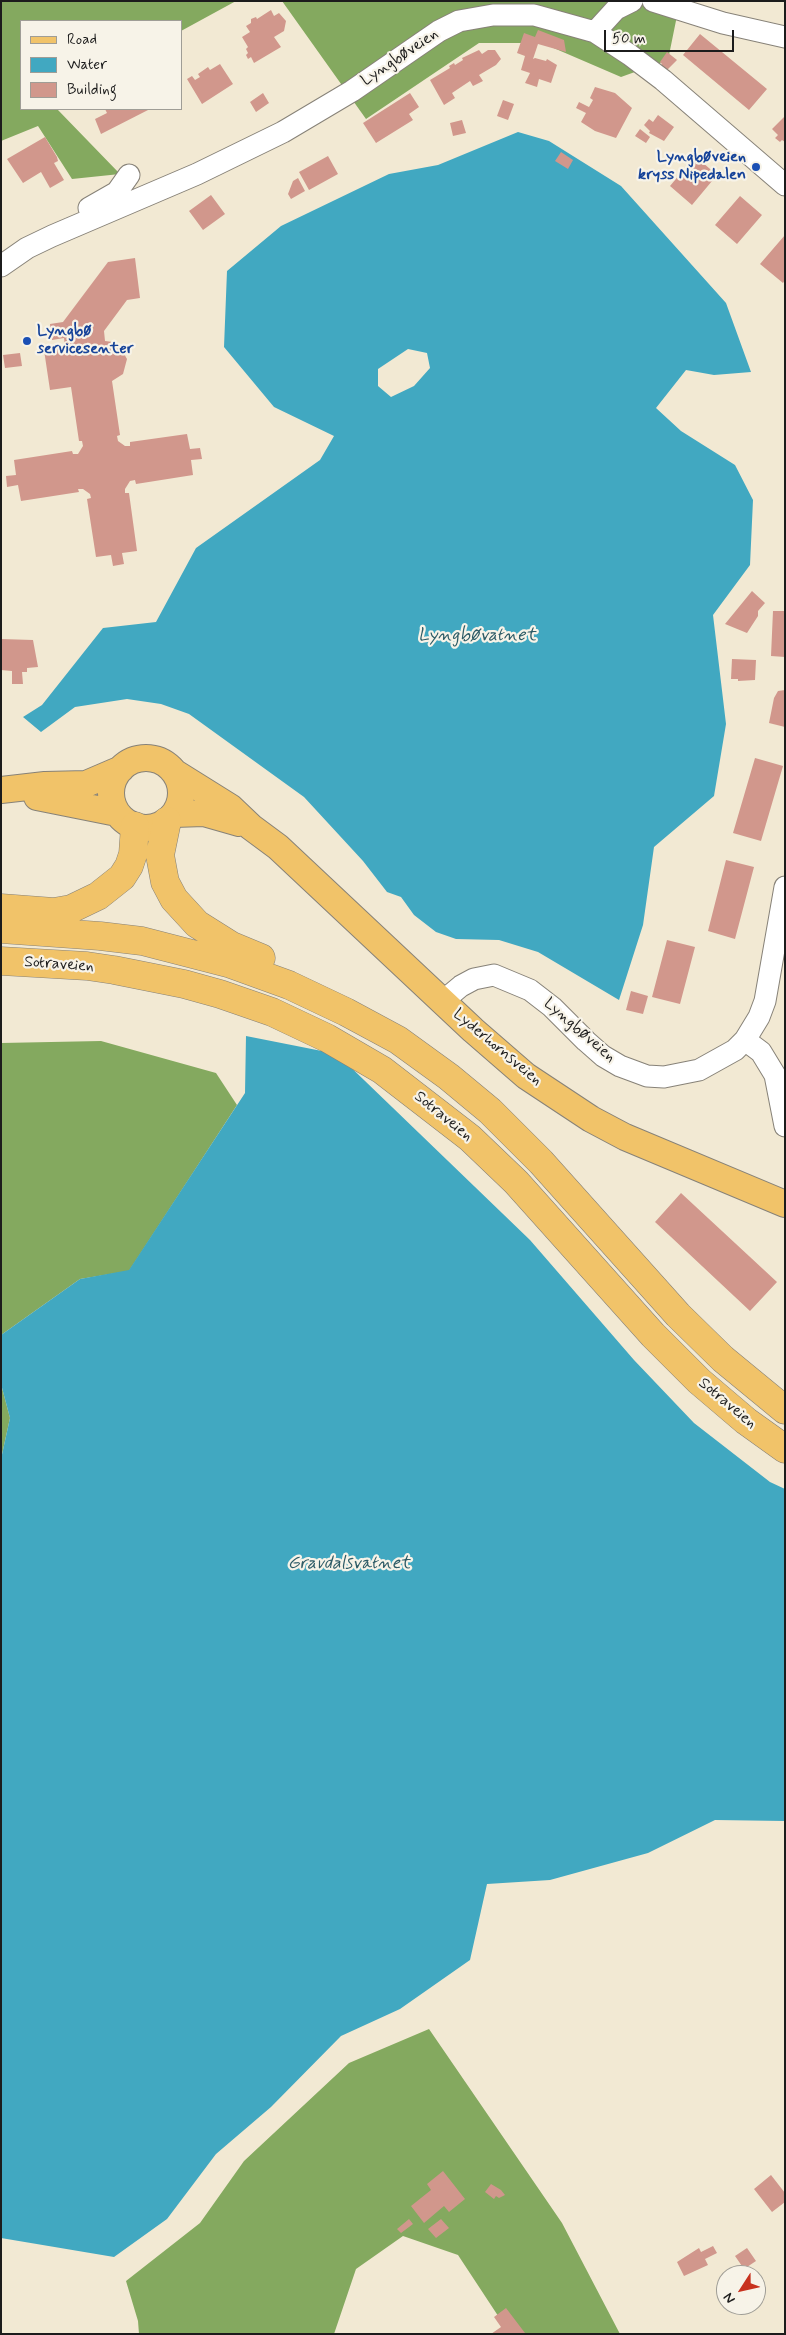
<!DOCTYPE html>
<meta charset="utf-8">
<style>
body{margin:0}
#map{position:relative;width:786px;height:2335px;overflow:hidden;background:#f2e9d3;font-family:Mynerve,sans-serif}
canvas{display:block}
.frame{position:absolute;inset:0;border:2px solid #1c1c1c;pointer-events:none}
.legend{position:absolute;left:20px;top:20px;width:162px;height:90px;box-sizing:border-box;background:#f7f3e8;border:1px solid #9f9d96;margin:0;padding:6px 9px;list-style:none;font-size:15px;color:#1c1c1c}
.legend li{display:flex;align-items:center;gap:10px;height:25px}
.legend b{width:25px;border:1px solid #9f9d96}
.north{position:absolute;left:716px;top:2265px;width:50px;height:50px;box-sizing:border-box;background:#f7f3e8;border:1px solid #9f9d96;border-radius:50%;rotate:235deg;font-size:14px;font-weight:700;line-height:20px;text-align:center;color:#1c1c1c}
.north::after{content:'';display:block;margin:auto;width:18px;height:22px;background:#c8321e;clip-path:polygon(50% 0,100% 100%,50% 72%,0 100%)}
.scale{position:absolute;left:604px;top:30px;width:130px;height:22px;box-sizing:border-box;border:2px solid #1c1c1c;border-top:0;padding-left:6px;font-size:15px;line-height:18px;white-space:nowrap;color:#1c1c1c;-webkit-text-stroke:4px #f7f3e8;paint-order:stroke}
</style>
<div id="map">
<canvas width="786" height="2335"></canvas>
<div class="frame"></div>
<ul class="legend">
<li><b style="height:6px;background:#f1c369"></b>Road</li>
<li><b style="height:14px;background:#41a8c1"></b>Water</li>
<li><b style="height:14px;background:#d1978c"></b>Building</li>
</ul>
<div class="north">N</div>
<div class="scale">50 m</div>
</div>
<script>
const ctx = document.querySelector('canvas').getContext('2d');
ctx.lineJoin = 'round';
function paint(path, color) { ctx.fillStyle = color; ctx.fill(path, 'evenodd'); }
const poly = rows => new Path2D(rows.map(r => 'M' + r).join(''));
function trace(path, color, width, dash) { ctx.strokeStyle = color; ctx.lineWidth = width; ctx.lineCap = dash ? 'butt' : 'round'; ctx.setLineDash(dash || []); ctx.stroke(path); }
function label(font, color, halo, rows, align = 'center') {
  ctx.font = font + ' Mynerve,sans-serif'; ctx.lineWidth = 4.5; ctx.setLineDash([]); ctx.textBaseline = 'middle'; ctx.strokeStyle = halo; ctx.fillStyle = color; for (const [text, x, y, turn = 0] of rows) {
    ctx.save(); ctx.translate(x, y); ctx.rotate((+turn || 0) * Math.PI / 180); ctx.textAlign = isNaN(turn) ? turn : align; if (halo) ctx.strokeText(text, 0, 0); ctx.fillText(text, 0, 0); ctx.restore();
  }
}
paint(poly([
 [1,1,236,1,181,31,181,21,21,21,21,109,57,109,120,174,72,179,38,126,1,141],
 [282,1,680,1,668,60,621,77,542,43,479,43,366,119],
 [101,1041,216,1073,237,1105,129,1271,80,1279,1,1335,1,1043],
 [1,1384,10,1418,1,1459],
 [429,2029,562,2223,620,2334,510,2334,458,2255,403,2236,356,2269,334,2334,139,2334,138,2321,126,2281,200,2223,244,2161,349,2063]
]), '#84a95f');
paint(poly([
 [518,132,549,141,621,186,726,303,751,372,714,375,686,370,656,408,681,431,735,465,753,500,750,565,713,615,726,724,714,796,654,847,643,925,619,1000,538,952,499,940,456,939,436,932,414,915,401,897,387,892,363,861,304,797,189,714,161,704,127,699,75,707,41,732,23,717,42,705,103,628,156,622,196,548,320,460,334,436,274,407,224,347,227,271,281,226,389,174,438,165],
 [408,349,427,353,430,368,414,386,391,397,378,386,378,369],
 [246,1036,337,1054,530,1240,634,1360,694,1423,770,1482,785,1489,785,1821,715,1820,648,1853,550,1880,487,1884,470,1960,400,2009,341,2036,271,2107,216,2154,167,2219,114,2257,1,2238,1,1459,10,1418,1,1384,1,1335,80,1279,129,1270,245,1093]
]), '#41a8c1');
paint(poly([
 [271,10,274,16,279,13,286,21,284,31,274,37,281,47,254,63,251,57,248,59,246,55,248,53,246,49,248,47,242,37,250,32,246,26,251,23,251,19,256,17,257,19],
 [538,30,564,40,566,52,538,44,533,59,535,58,546,61,547,59,557,65,551,83,539,79,537,87,525,83,530,73,521,70,525,56,517,53,524,33,535,37],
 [700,34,767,89,749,110,683,55],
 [479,50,482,54,488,50,495,50,501,59,496,65,479,75,483,81,473,86,470,81,452,93,455,98,444,105,430,80,450,68,449,66,454,63,455,65,463,60,462,58],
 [667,52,677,60,666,71,660,67,662,64,660,62],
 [220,64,233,84,202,104,187,79,192,76,195,80,200,77,198,74,208,67,210,70],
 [595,87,615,93,632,108,616,138,595,131,581,122,586,113,576,108,579,102,589,107,593,100,590,98],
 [263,93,269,103,256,112,250,102],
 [410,93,419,107,409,114,413,120,376,143,363,123],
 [503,100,514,104,508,120,497,116],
 [105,109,150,109,101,134,95,119,107,113],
 [658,115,674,127,664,141,649,133,650,131,644,125,649,119,653,122],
 [785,116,785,142,782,140,780,142,775,138,778,135,772,129],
 [462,120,466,133,453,136,450,123],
 [640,129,650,137,646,143,635,136],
 [45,137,57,157,58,161,54,163,64,180,50,188,41,172,23,183,7,159],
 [561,152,573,160,568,169,555,161],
 [328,156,338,174,309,190,299,172],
 [695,156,717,175,692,205,670,186],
 [298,178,305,191,291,199,288,194,293,181],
 [211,195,225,214,203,230,189,211],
 [740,196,762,215,737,244,715,225],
 [785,235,785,280,783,283,760,264],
 [135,258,140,298,127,300,104,331,105,341,113,342,119,345,127,359,123,374,112,381,120,435,117,436,118,441,125,446,130,446,130,442,187,434,190,449,200,448,202,459,191,460,193,475,136,484,135,480,130,481,125,489,125,493,129,493,137,551,122,553,124,564,113,566,111,555,96,557,87,499,91,498,90,494,83,489,78,489,79,492,21,501,18,485,7,487,6,476,16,475,14,460,72,451,73,454,78,454,83,446,82,441,79,441,71,387,50,390,44,350,65,347,64,338,52,340,50,324,63,322,108,262],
 [20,353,22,366,5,368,3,355],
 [752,591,765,603,758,611,758,616,747,633,725,624],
 [773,611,785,611,785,657,771,656],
 [1,639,33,640,38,667,27,668,27,672,22,672,23,684,12,684,12,671,1,670],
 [732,659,756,660,755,680,738,681,738,679,731,679],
 [785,690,785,727,769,723,774,698,778,691],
 [755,758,783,766,761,841,733,833],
 [726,860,754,867,735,939,708,931],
 [667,940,695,947,680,1004,652,997],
 [631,991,648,996,643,1014,626,1010],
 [681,1193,777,1282,750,1311,655,1222],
 [443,2171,465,2199,449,2212,444,2206,424,2223,411,2206,431,2190,427,2184],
 [771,2175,785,2193,785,2202,772,2212,754,2189],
 [491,2184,501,2190,505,2195,499,2198,496,2196,494,2199,485,2192],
 [409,2219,413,2224,401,2233,397,2229],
 [441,2219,449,2228,436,2238,428,2229],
 [713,2246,717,2253,705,2259,708,2265,684,2276,677,2262,699,2248,701,2252],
 [747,2248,756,2261,744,2269,735,2256],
 [506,2308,525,2333,523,2334,491,2334,501,2327,494,2317]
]), '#d1978c');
const minor = poly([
 [653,1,723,23,785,37],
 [595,32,616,9,632,1],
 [89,208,117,192,129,175],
 [1,266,27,248,52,236,197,174,283,132,352,91,439,31,459,21,493,15,534,15,595,32,630,55,663,80,785,185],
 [443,1001,461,986,474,979,494,975,530,990,552,1007,586,1041,603,1056,620,1066,647,1076,664,1077,699,1070,735,1050,745,1040,759,1017,765,1001,785,887],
 [745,1040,761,1052,775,1075,785,1126]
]);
const major = poly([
 '111 793a35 35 0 1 1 70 0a35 35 0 1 1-70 0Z',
 [174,772,230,807,251,827,278,847,473,1030,526,1076,591,1119,625,1137,785,1204],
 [1,790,45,785,86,784,121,769],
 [37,797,117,813],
 [174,814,204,813,239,823]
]);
const highway = poly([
 [167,821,160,855,165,882,174,899,197,924,232,946,261,958],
 [1,908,54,912,71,909,98,896,122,877,129,866,133,854,135,826],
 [1,929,100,936,142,941,231,964,289,985,346,1012,398,1040,449,1077,490,1111,541,1162,678,1315,723,1359,785,1410],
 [1,961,87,966,114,970,184,984,220,994,272,1012,327,1038,382,1070,470,1138,516,1182,653,1335,699,1381,746,1421,785,1449]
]);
trace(minor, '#878278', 23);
trace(major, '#878278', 28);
trace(highway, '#878278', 29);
trace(minor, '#fff', 21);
trace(major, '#f1c369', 26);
trace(highway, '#f1c369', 28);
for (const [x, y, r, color] of [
 [756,167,5,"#1a4fb4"],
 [27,341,5,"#1a4fb4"]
]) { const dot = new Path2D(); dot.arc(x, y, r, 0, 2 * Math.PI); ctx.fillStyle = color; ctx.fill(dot); trace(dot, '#f7f3e8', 2); }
label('16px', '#1c1c1c', '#f7f3e8', [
 ["Lyngbøveien",400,58,-34],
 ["Sotraveien",59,965,4],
 ["Lyngbøveien",579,1031,41],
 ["Lyderhornsveien",497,1048,40],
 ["Sotraveien",443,1117,39],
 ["Sotraveien",727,1404,40]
]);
label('bold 16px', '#164399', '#f7f3e8', [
 ["Lyngbøveien",746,158],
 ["kryss Nipedalen",746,176],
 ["Lyngbø",37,332,"left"],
 ["servicesenter",37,350,"left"]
], 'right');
label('italic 18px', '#2d5b66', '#f7f3e8', [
 ["Lyngbøvatnet",477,636],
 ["Gravdalsvatnet",349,1564]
]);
</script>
